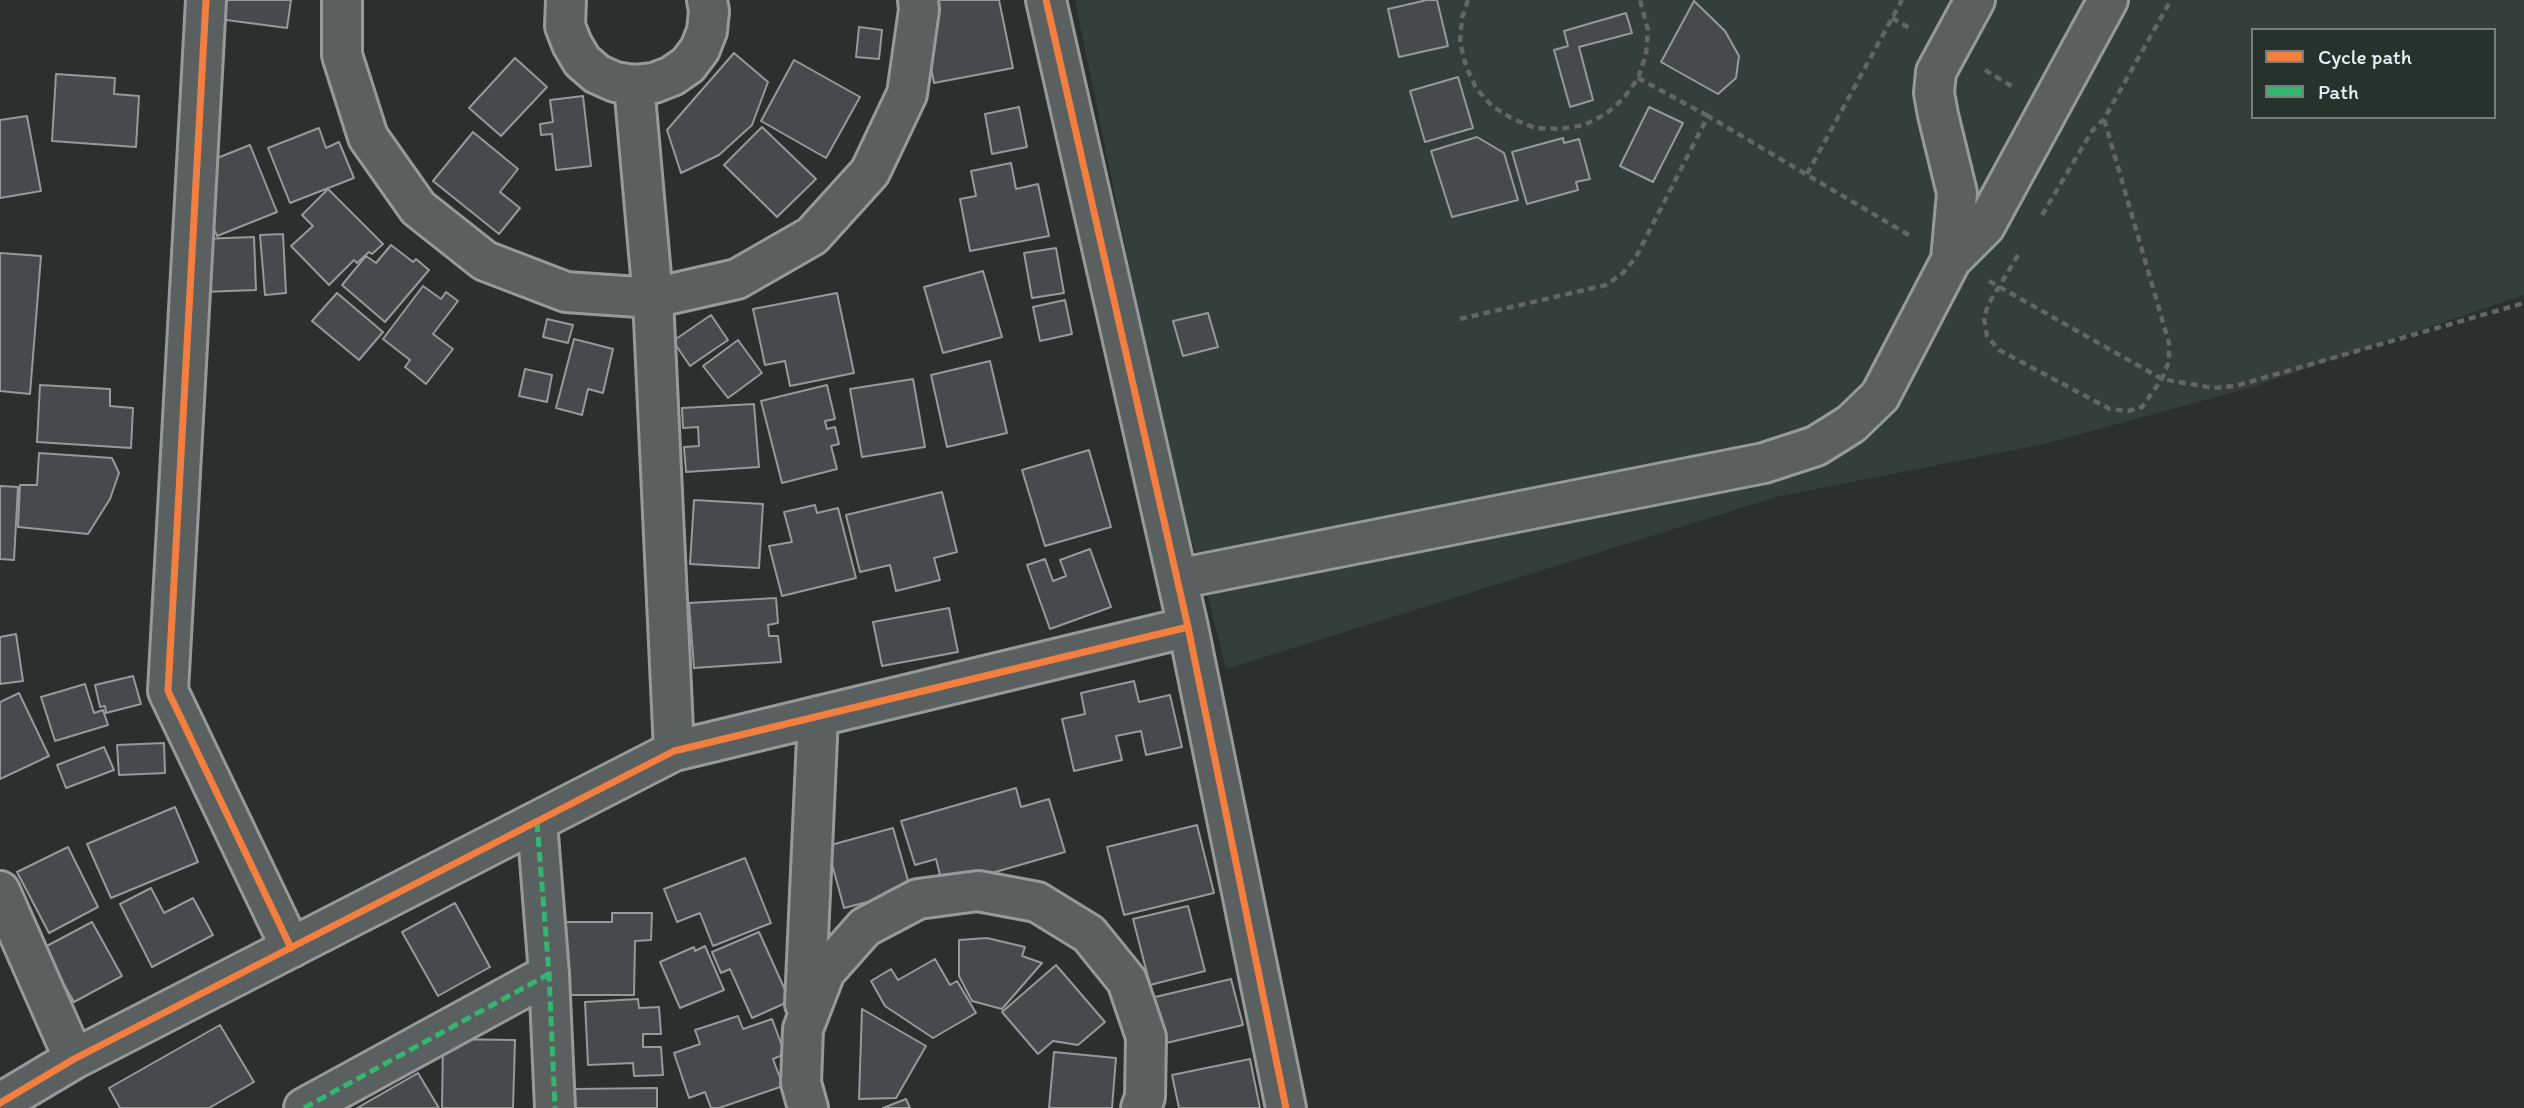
<!DOCTYPE html>
<style>
body{margin:0}
#map{position:relative;width:2524px;height:1108px;overflow:hidden;background:#29302d;font-family:Itim,sans-serif}
canvas{display:block}
.legend{position:absolute;left:2251px;top:28px;width:245px;height:91px;box-sizing:border-box;background:#26332d;border:2px solid #747f7e;margin:0;padding:9px 12px;list-style:none;font-size:21px;color:#e8f1f8}
.legend li{display:flex;align-items:center;gap:14px;height:35px}
.legend b{width:35px;border:2px solid #747f7e}
</style>
<div id="map">
<canvas width="2524" height="1108"></canvas>
<ul class="legend">
<li><b style="height:9px;background:#f27e40"></b>Cycle path</li>
<li><b style="height:9px;background:#33b770"></b>Path</li>
</ul>
</div>
<script>
const ctx = document.querySelector('canvas').getContext('2d');
ctx.lineJoin = 'round';
function paint(path, color) { ctx.fillStyle = color; ctx.fill(path, 'evenodd'); }
const poly = rows => new Path2D(rows.map(r => 'M' + r).join(''));
function trace(path, color, width, dash) { ctx.strokeStyle = color; ctx.lineWidth = width; ctx.lineCap = dash ? 'butt' : 'round'; ctx.setLineDash(dash || []); ctx.stroke(path); }
paint(poly([
 [1075,0,2524,0,2524,295,2253,387,2044,444,1776,497,1226,669,1200,565,1188,528,1144,339],
 [2253,30,2494,30,2494,117,2253,117]
]), '#333e3d');
const building = poly([
 [221,0,291,0,287,28,219,19,221,0],
 [934,0,999,0,1013,68,934,83,918,3,934,0],
 [1427,0,1437,0,1448,46,1399,57,1388,9,1427,0],
 [1694,1,1725,31,1739,56,1736,78,1718,94,1661,62,1694,1],
 [1626,13,1632,33,1579,47,1593,100,1570,107,1554,50,1568,46,1564,31,1626,13],
 [859,27,882,30,879,59,856,57,859,27],
 [734,53,768,82,752,125,719,155,681,173,667,130,734,53],
 [515,58,547,87,501,136,469,108,515,58],
 [794,60,860,97,826,158,761,121,794,60],
 [56,74,115,78,114,94,139,96,136,147,52,141,56,74],
 [1458,77,1473,128,1425,142,1410,91,1458,77],
 [583,96,591,166,556,170,552,134,541,135,540,124,553,122,550,100,583,96],
 [1019,107,1027,147,992,154,985,114,1019,107],
 [1649,107,1683,123,1653,182,1620,166,1649,107],
 [27,116,41,191,0,198,0,120,27,116],
 [762,127,816,179,777,217,724,165,762,127],
 [319,128,326,148,339,142,354,178,290,203,268,148,319,128],
 [473,132,518,169,500,192,520,208,499,234,433,181,473,132],
 [1477,137,1504,153,1518,200,1452,217,1431,151,1477,137],
 [1563,138,1564,143,1579,139,1590,179,1576,182,1578,190,1527,204,1512,152,1563,138],
 [250,145,277,212,217,236,200,192,202,164,250,145],
 [1011,163,1016,189,1038,184,1049,236,970,251,960,199,976,196,971,171,1011,163],
 [328,189,383,244,372,254,369,252,357,263,354,260,329,285,291,246,313,226,302,215,328,189],
 [283,234,286,293,265,295,260,235,283,234],
 [254,237,256,290,202,292,199,239,254,237],
 [391,245,413,262,416,259,429,270,385,322,342,285,366,256,376,263,391,245],
 [1056,248,1064,293,1032,298,1024,253,1056,248],
 [0,253,41,256,30,394,0,391,0,253],
 [983,271,1002,337,943,353,924,287,983,271],
 [423,286,441,299,446,292,458,301,433,334,453,349,426,384,405,367,410,360,383,339,423,286],
 [337,293,383,332,359,360,312,321,337,293],
 [837,293,854,373,790,386,785,361,765,365,753,309,837,293],
 [1065,300,1072,334,1040,341,1033,307,1065,300],
 [1208,313,1218,347,1183,356,1173,321,1208,313],
 [711,315,728,340,690,366,673,341,711,315],
 [547,319,573,325,568,343,543,337,547,319],
 [574,339,613,349,603,393,588,389,582,415,556,408,574,339],
 [738,340,762,373,728,398,703,366,738,340],
 [990,361,1007,433,947,447,931,375,990,361],
 [525,369,552,375,547,402,519,396,525,369],
 [913,379,925,447,862,457,850,389,913,379],
 [40,385,110,389,110,406,133,408,131,448,37,442,40,385],
 [827,385,835,419,825,421,827,429,835,427,839,444,831,446,837,469,782,483,761,401,827,385],
 [754,404,759,467,686,472,684,447,699,446,698,427,683,428,682,408,754,404],
 [1089,450,1111,527,1045,546,1022,470,1089,450],
 [39,453,112,458,119,473,110,499,88,534,18,527,20,485,37,485,39,453],
 [0,486,18,487,14,560,0,559,0,486],
 [942,492,957,552,934,558,940,580,896,591,890,565,860,572,846,515,942,492],
 [694,500,763,504,759,568,690,564,694,500],
 [815,505,817,513,838,508,856,578,782,596,769,546,792,542,784,512,815,505],
 [1090,549,1111,607,1050,629,1027,565,1045,559,1053,581,1066,576,1060,560,1090,549],
 [776,598,778,623,768,625,769,636,778,636,781,662,694,668,689,603,776,598],
 [949,608,958,652,882,666,873,622,949,608],
 [16,634,23,681,0,684,0,637,16,634],
 [133,676,141,704,106,713,105,706,100,707,95,685,133,676],
 [1134,681,1139,702,1170,695,1182,747,1146,755,1141,731,1116,736,1122,760,1074,771,1062,719,1085,714,1081,693,1134,681],
 [85,684,94,713,103,710,108,725,55,741,41,697,85,684],
 [19,693,49,756,0,779,0,702,19,693],
 [164,743,165,773,119,775,117,745,164,743],
 [104,747,114,770,66,788,57,765,104,747],
 [1016,788,1021,807,1049,799,1065,852,943,887,936,859,915,865,901,821,1016,788],
 [175,807,198,862,111,898,87,844,175,807],
 [1197,825,1214,893,1124,915,1107,847,1197,825],
 [893,828,911,891,844,908,827,846,893,828],
 [68,847,98,907,49,933,17,872,68,847],
 [745,858,771,923,713,946,700,913,677,922,664,889,745,858],
 [151,888,164,913,193,898,213,935,152,967,120,904,151,888],
 [455,903,490,967,438,996,402,932,455,903],
 [1188,906,1205,971,1150,985,1133,919,1188,906],
 [612,913,652,913,651,940,635,941,634,995,563,995,563,922,612,922,612,913],
 [92,922,122,976,74,1002,43,948,92,922],
 [759,932,790,1001,752,1018,730,969,721,973,712,952,759,932],
 [987,938,1025,947,1022,956,1042,963,1002,1009,972,1001,959,976,959,940,987,938],
 [705,946,724,990,680,1008,660,962,694,947,695,951,705,946],
 [935,959,950,985,957,981,976,1013,933,1038,885,1006,871,981,891,969,898,980,935,959],
 [1056,965,1105,1022,1078,1045,1053,1041,1038,1054,1002,1012,1056,965],
 [1231,979,1243,1025,1162,1044,1151,998,1231,979],
 [638,999,639,1008,659,1007,661,1034,643,1034,643,1047,661,1047,663,1075,634,1076,633,1063,588,1065,585,1002,638,999],
 [862,1009,926,1046,896,1098,859,1099,862,1009],
 [738,1016,743,1029,772,1019,785,1054,773,1059,783,1086,719,1108,711,1108,705,1092,689,1098,674,1053,700,1044,695,1030,738,1016],
 [220,1025,254,1082,209,1108,120,1108,109,1088,220,1025],
 [443,1039,515,1040,513,1108,442,1108,443,1039],
 [1054,1052,1116,1058,1112,1108,1049,1108,1054,1052],
 [1250,1059,1260,1108,1179,1108,1172,1075,1250,1059],
 [418,1073,439,1108,357,1108,418,1073],
 [657,1088,657,1108,574,1108,574,1089,657,1088],
 [906,1099,910,1108,883,1108,906,1099]
]);
paint(building, '#454a4c');
trace(building, '#959a9a', 2);
const minor = poly([
 [206,0,168,691,291,948],
 [342,0,342,55,368,137,418,208,485,261,566,292,653,298,737,279,812,236,870,172,907,94,919,10,918,0],
 [566,0,565,26,572,44,582,61,597,74,615,82,634,85,654,83,672,76,688,65,700,49,707,31,709,11,707,0],
 [1046,0,1188,627,1286,1108],
 [634,85,653,298,674,751],
 [1951,260,1957,193,1938,115,1934,93,1936,72,1975,0],
 [1177,579,1764,463,1816,446,1851,424,1880,396,1951,260,1985,226,2108,0],
 [537,822,549,974,555,1108],
 [0,891,74,1059],
 [805,1004,818,716],
 [0,1103,74,1059,674,751,1188,627],
 [304,1108,549,974],
 [808,1108,801,1083,803,1029,825,972,865,927,918,899,978,891,1037,902,1089,934,1127,981,1146,1037,1145,1097,1141,1108]
]);
trace(minor, '#959a9a', 44);
trace(poly([
 [1468,0,1462,18,1460,42,1466,66,1476,88,1492,106,1513,119,1535,128,1560,129,1584,125,1606,114,1624,98,1638,78,1646,55,1648,30,1640,0],
 [1892,18,1913,30],
 [1985,70,2013,87],
 [1638,78,1708,116],
 [1807,174,1902,0],
 [2042,215,2092,131,2104,119,2171,0],
 [2018,255,1988,305,1984,318,1987,336,1999,350,2110,409,2128,411,2142,407,2162,379,2169,361,2169,343,2104,119],
 [1989,281,2162,379,2213,388,2235,386,2524,303],
 [1460,319,1606,285,1623,273,1636,257,1708,116,1912,237]
]), '#626665', 4.5, [7, 5]);
trace(minor, '#5a6060', 38);
trace(poly([
 [537,822,549,974,555,1108],
 [304,1108,549,974]
]), '#33b770', 5, [10, 5]);
trace(poly([
 [206,0,168,691,291,948],
 [1046,0,1188,627,1286,1108],
 [0,1103,74,1059,674,751,1188,627]
]), '#f27e40', 7);
</script>
